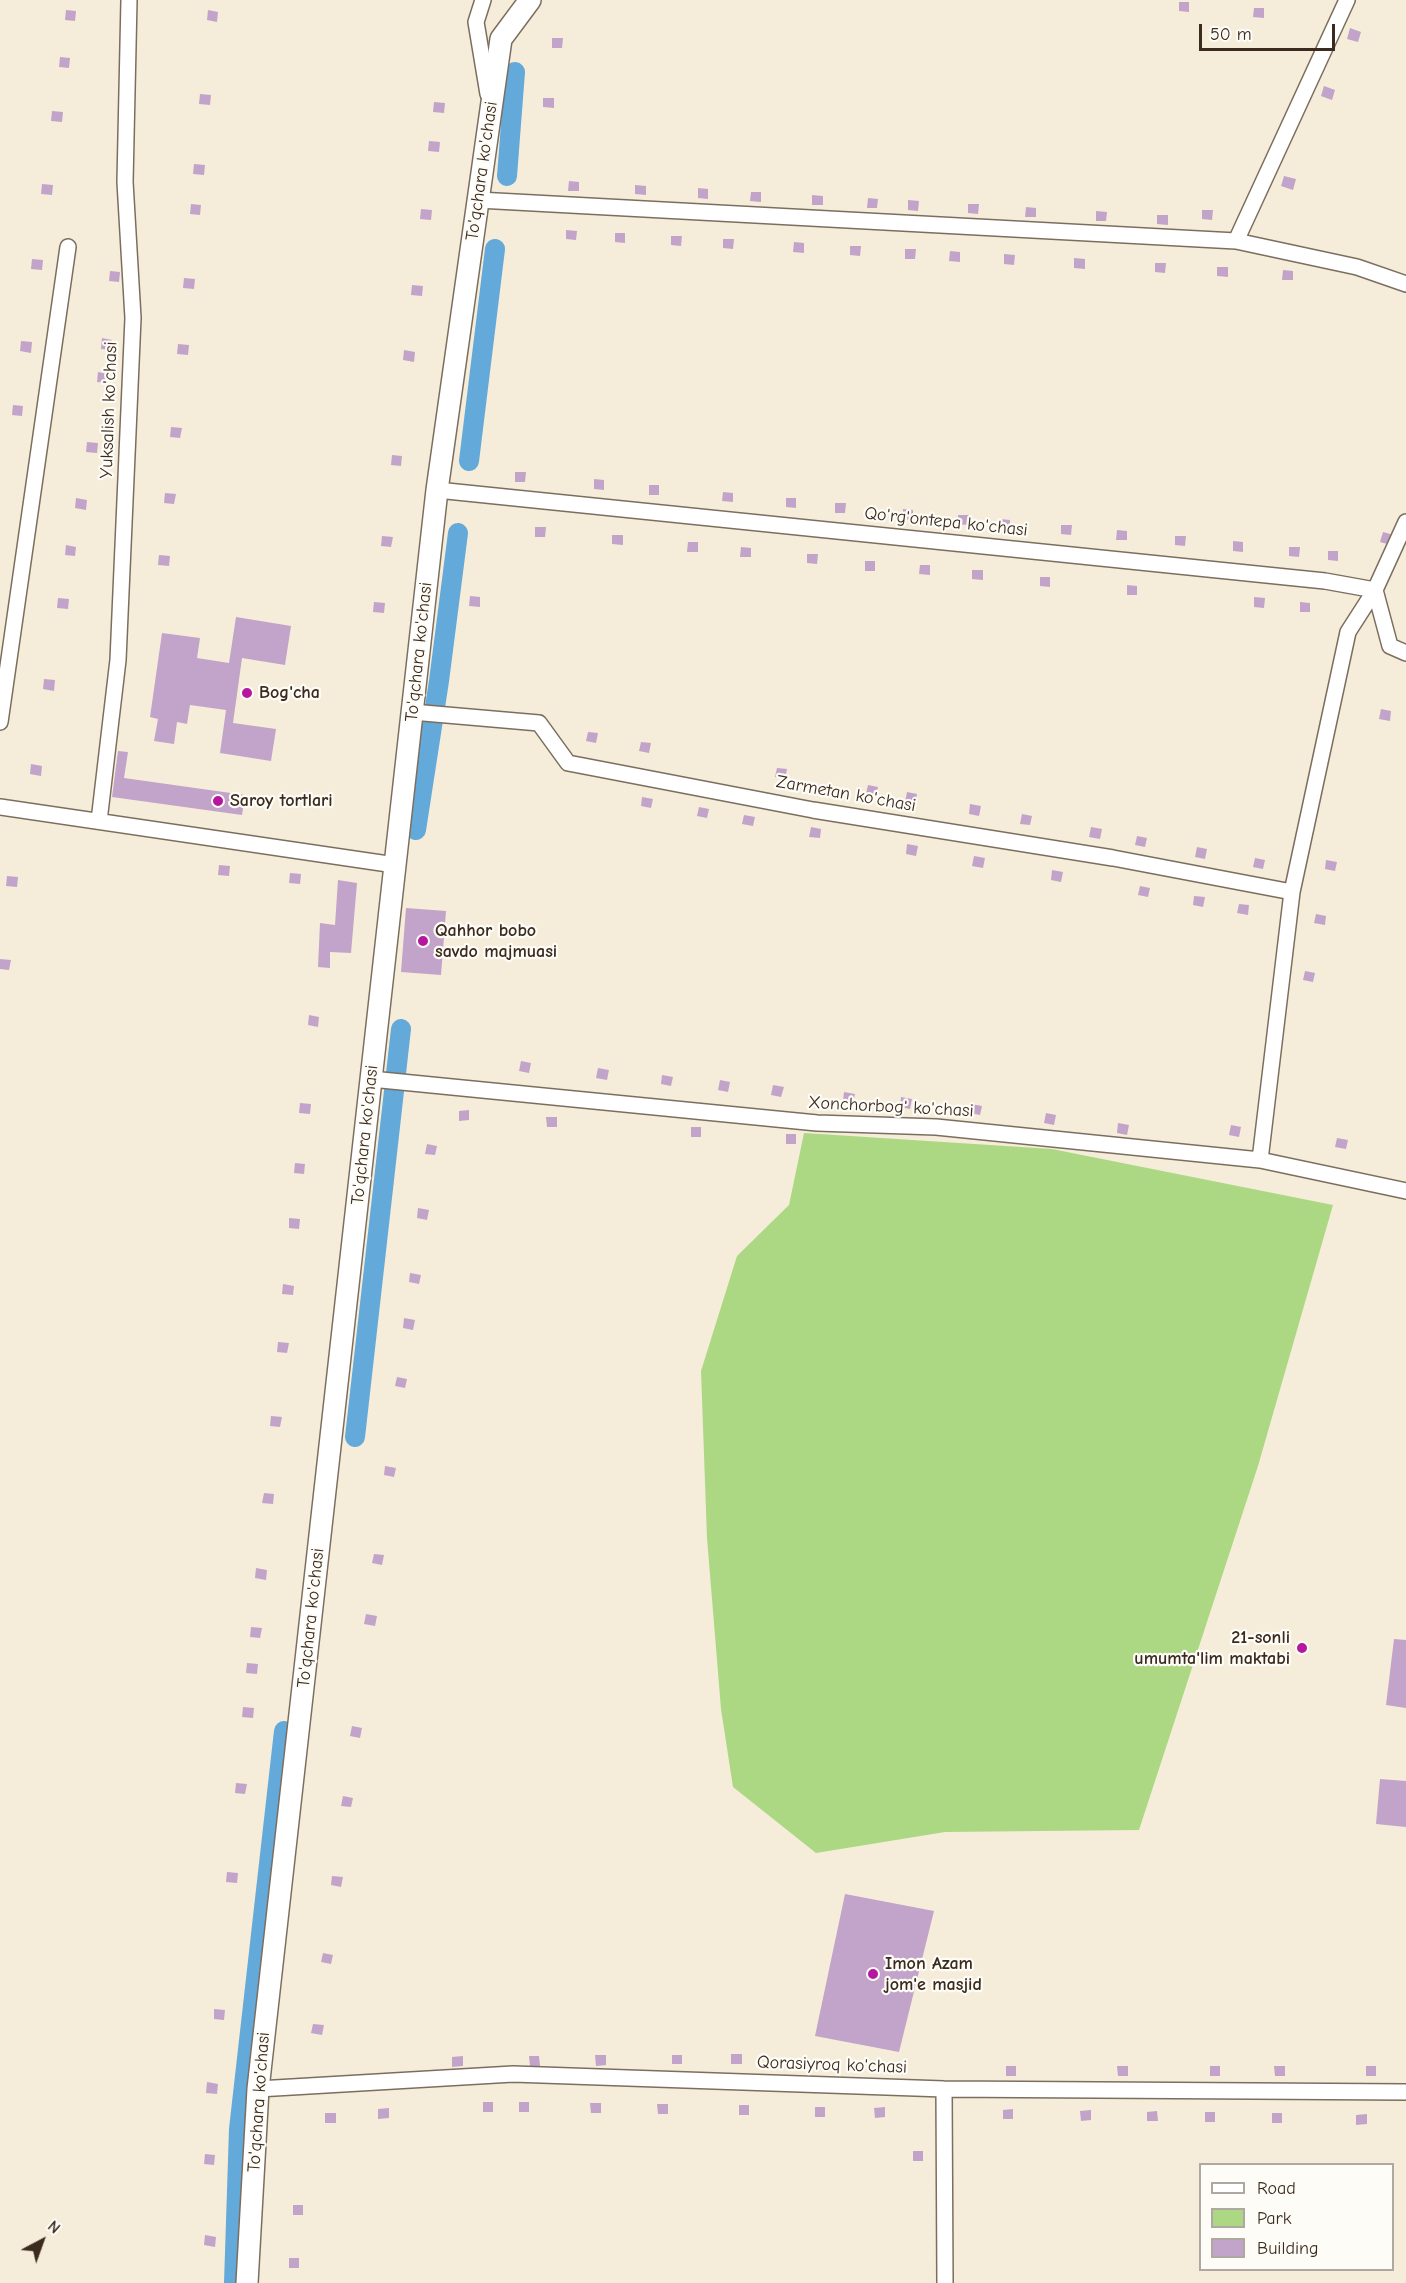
<!DOCTYPE html>
<style>
body{margin:0}
#map{position:relative;width:1406px;height:2283px;overflow:hidden;background:#f5edd9;font-family:"Comic Neue",sans-serif}
canvas{display:block}
.legend{position:absolute;left:1199px;top:2163px;width:195px;height:108px;box-sizing:border-box;background:#fdfcf7;border:2px solid #afa8a0;margin:0;padding:8px 10px;list-style:none;font-size:18px;color:#3b2a1e}
.legend li{display:flex;align-items:center;gap:12px;height:30px}
.legend b{width:30px;border:2px solid #afa8a0}
.north{position:absolute;left:12px;top:2211px;width:60px;height:60px;-webkit-text-stroke:4px #fdfcf7;paint-order:stroke;rotate:41deg;font-size:16px;font-weight:700;line-height:24px;text-align:center;color:#3b2a1e}
.north::after{content:'';display:block;margin:auto;width:21px;height:27px;background:#3b2a1e;clip-path:polygon(50% 0,100% 100%,50% 72%,0 100%)}
.scale{position:absolute;left:1199px;top:24px;width:136px;height:27px;box-sizing:border-box;border:3px solid #3b2a1e;border-top:0;padding-left:8px;font-size:18px;line-height:21px;white-space:nowrap;color:#3b2a1e;-webkit-text-stroke:4px #fdfcf7;paint-order:stroke}
</style>
<div id="map">
<canvas width="1406" height="2283"></canvas>
<ul class="legend">
<li><b style="height:8px;background:#fff"></b>Road</li>
<li><b style="height:16px;background:#acd884"></b>Park</li>
<li><b style="height:16px;background:#c2a3c9"></b>Building</li>
</ul>
<div class="north">N</div>
<div class="scale">50 m</div>
</div>
<script>
const ctx = document.querySelector('canvas').getContext('2d');
ctx.lineJoin = 'round';
function paint(path, color) { ctx.fillStyle = color; ctx.fill(path, 'evenodd'); }
const poly = rows => new Path2D(rows.map(r => 'M' + r).join(''));
function trace(path, color, width, dash) { ctx.strokeStyle = color; ctx.lineWidth = width; ctx.lineCap = dash ? 'butt' : 'round'; ctx.setLineDash(dash || []); ctx.stroke(path); }
function label(font, color, halo, rows, align = 'center') {
  ctx.font = font + ' "Comic Neue",sans-serif'; ctx.lineWidth = 4.5; ctx.setLineDash([]); ctx.textBaseline = 'middle'; ctx.strokeStyle = halo; ctx.fillStyle = color; for (const [text, x, y, turn = 0] of rows) {
    ctx.save(); ctx.translate(x, y); ctx.rotate((+turn || 0) * Math.PI / 180); ctx.textAlign = isNaN(turn) ? turn : align; if (halo) ctx.strokeText(text, 0, 0); ctx.fillText(text, 0, 0); ctx.restore();
  }
}
paint(poly([
 [804,1133,1052,1149,1333,1205,1258,1466,1139,1830,945,1832,816,1853,733,1787,721,1709,707,1538,701,1371,737,1256,789,1205]
]), '#acd884');
trace(poly([
 [507,176,515,72],
 [469,461,495,249],
 [416,830,439,681,458,533],
 [355,1437,401,1029],
 [234,2283,239,2129,284,1731]
]), '#63a9d9', 20);
paint(poly([
 [1179,2,1189,2,1189,12,1179,11],
 [1254,8,1264,8,1264,18,1253,17],
 [66,10,76,11,75,21,65,20],
 [208,10,218,12,217,22,207,20],
 [1350,28,1361,32,1358,42,1347,39],
 [552,38,563,38,562,48,552,48],
 [60,57,70,58,69,68,59,67],
 [1324,86,1335,90,1332,100,1321,96],
 [200,94,211,95,210,105,199,104],
 [543,98,554,98,554,108,543,107],
 [434,102,445,103,444,113,433,112],
 [52,111,63,112,62,122,51,121],
 [429,141,440,142,439,152,428,151],
 [194,164,205,165,204,175,193,174],
 [1284,176,1296,179,1293,190,1281,186],
 [569,181,579,182,579,191,568,191],
 [42,184,53,185,52,195,41,194],
 [635,185,646,186,646,195,635,194],
 [698,188,708,189,708,199,698,198],
 [751,192,761,192,761,202,750,201],
 [812,195,823,196,823,205,812,205],
 [868,198,878,199,877,208,867,208],
 [908,200,919,201,918,211,908,210],
 [191,204,201,205,200,215,190,214],
 [968,204,979,204,978,214,968,213],
 [1026,207,1036,208,1036,217,1025,217],
 [421,209,432,210,431,220,420,219],
 [1202,210,1213,210,1212,220,1202,219],
 [1096,211,1107,212,1106,221,1096,221],
 [1157,215,1168,215,1168,225,1157,224],
 [566,230,577,231,576,240,566,239],
 [615,233,625,233,625,243,615,242],
 [671,236,682,236,681,246,671,245],
 [723,239,734,239,733,249,723,248],
 [794,242,804,243,804,253,793,252],
 [850,246,861,246,860,256,850,255],
 [905,249,916,249,915,259,905,259],
 [950,251,960,252,960,262,949,261],
 [1004,254,1015,255,1014,265,1004,264],
 [1074,258,1085,259,1085,269,1074,268],
 [32,259,43,260,42,270,31,269],
 [1155,263,1166,263,1165,273,1155,272],
 [1217,267,1228,267,1228,277,1217,276],
 [1283,270,1293,271,1293,280,1282,280],
 [110,271,120,272,119,282,109,281],
 [184,278,195,279,194,289,183,288],
 [412,285,423,286,422,296,411,295],
 [102,338,112,340,111,350,101,349],
 [21,341,32,342,31,353,20,351],
 [178,344,189,345,188,355,177,354],
 [404,350,415,352,414,362,403,360],
 [98,372,109,374,107,383,97,382],
 [13,405,23,406,22,416,12,415],
 [171,427,182,428,180,438,170,437],
 [87,442,98,443,97,453,86,452],
 [392,455,402,456,401,466,391,465],
 [515,472,526,472,525,482,515,482],
 [594,479,604,480,604,490,594,489],
 [649,485,659,485,659,495,649,495],
 [723,492,733,493,733,502,722,501],
 [165,493,176,494,174,504,164,503],
 [76,498,87,500,86,510,75,508],
 [786,498,796,498,796,508,786,507],
 [835,503,846,503,845,513,835,513],
 [903,509,913,510,913,520,903,519],
 [958,515,969,515,968,525,958,524],
 [1000,519,1010,520,1010,529,999,528],
 [1061,525,1072,525,1071,535,1061,534],
 [535,527,546,527,545,537,535,537],
 [1117,530,1127,531,1127,540,1116,540],
 [1383,532,1394,535,1391,545,1380,542],
 [612,535,623,535,623,545,612,544],
 [382,536,393,537,391,547,381,546],
 [1175,536,1186,536,1185,546,1175,545],
 [1233,541,1243,542,1243,552,1233,551],
 [688,542,698,542,698,552,687,552],
 [66,545,76,547,75,556,65,555],
 [741,547,751,548,751,557,740,557],
 [1289,547,1300,547,1299,557,1289,556],
 [1328,551,1338,551,1338,561,1328,560],
 [807,554,818,554,817,564,807,563],
 [159,555,170,556,169,566,158,565],
 [865,561,875,561,875,571,865,571],
 [920,565,930,565,930,575,919,574],
 [972,570,983,570,983,580,972,579],
 [1040,577,1050,577,1050,587,1040,586],
 [1127,585,1137,586,1137,595,1127,595],
 [470,596,480,597,480,607,469,606],
 [1254,597,1265,598,1264,608,1254,607],
 [58,598,69,599,68,609,57,608],
 [374,602,385,603,384,613,373,612],
 [1300,602,1310,603,1310,612,1300,612],
 [236,617,291,626,285,665,242,658,233,723,276,729,271,761,220,753,226,710,190,705,187,724,177,722,174,744,154,741,158,719,150,717,162,633,200,638,197,658,229,663],
 [44,679,55,680,54,691,43,689],
 [1381,709,1391,711,1390,721,1379,719],
 [588,732,598,733,596,743,586,741],
 [641,742,651,743,649,753,639,751],
 [118,751,128,752,124,778,245,795,242,815,112,797],
 [31,764,42,766,41,776,30,774],
 [777,768,787,769,785,779,775,777],
 [868,785,878,787,876,796,866,794],
 [907,792,917,794,915,804,905,802],
 [642,797,653,799,651,808,641,806],
 [970,804,981,806,979,816,969,814],
 [699,807,709,809,707,818,697,816],
 [1022,814,1032,816,1030,825,1020,824],
 [744,815,755,817,753,826,742,824],
 [811,827,821,829,820,838,809,837],
 [1091,827,1102,829,1100,839,1089,837],
 [1137,836,1147,838,1145,847,1135,845],
 [907,844,918,846,916,856,906,854],
 [1197,847,1207,849,1205,859,1195,857],
 [974,856,985,858,983,868,972,866],
 [1255,858,1265,860,1263,869,1253,867],
 [1326,860,1337,862,1335,871,1325,869],
 [219,865,230,866,229,876,218,875],
 [1052,870,1063,872,1061,882,1051,880],
 [290,873,301,874,300,884,289,883],
 [7,876,18,877,17,887,6,886],
 [338,880,357,883,351,953,330,952,330,968,318,967,320,923,335,925],
 [1140,886,1150,888,1148,897,1138,895],
 [1194,896,1205,897,1203,907,1193,905],
 [1239,904,1249,905,1248,915,1237,913],
 [406,908,446,911,441,975,401,972],
 [1316,914,1326,916,1325,925,1314,923],
 [0,959,11,960,9,970,0,969],
 [1305,971,1315,973,1313,982,1303,980],
 [309,1015,319,1017,318,1027,308,1025],
 [521,1061,531,1063,529,1073,519,1071],
 [598,1068,609,1070,607,1080,596,1078],
 [662,1075,673,1077,671,1086,661,1084],
 [720,1080,730,1082,728,1092,718,1090],
 [773,1085,784,1087,781,1097,771,1095],
 [844,1092,855,1094,853,1103,843,1101],
 [901,1097,912,1099,910,1109,900,1107],
 [300,1103,311,1104,310,1114,299,1113],
 [971,1104,982,1106,980,1115,970,1113],
 [469,1110,469,1120,459,1121,459,1111],
 [1046,1113,1056,1115,1054,1125,1044,1123],
 [546,1117,557,1117,557,1127,547,1127],
 [1118,1123,1129,1125,1127,1135,1117,1133],
 [1231,1125,1241,1127,1239,1137,1229,1135],
 [691,1127,701,1127,701,1137,691,1137],
 [786,1134,796,1134,796,1144,786,1144],
 [1337,1138,1348,1140,1346,1149,1335,1147],
 [427,1144,437,1146,435,1155,425,1154],
 [295,1163,305,1164,304,1174,294,1173],
 [418,1208,429,1210,427,1220,417,1218],
 [289,1218,300,1219,299,1229,289,1228],
 [410,1273,421,1275,419,1284,409,1282],
 [283,1284,294,1286,293,1295,282,1294],
 [404,1318,415,1320,413,1330,403,1328],
 [278,1342,289,1343,287,1353,277,1352],
 [397,1377,407,1379,405,1388,395,1386],
 [271,1416,282,1417,280,1427,270,1426],
 [385,1466,396,1468,394,1477,384,1475],
 [264,1493,274,1494,273,1504,262,1503],
 [374,1554,384,1555,382,1565,372,1563],
 [256,1568,267,1570,266,1580,255,1578],
 [366,1614,377,1616,375,1626,364,1624],
 [251,1627,262,1628,260,1638,250,1637],
 [1394,1639,1406,1640,1406,1708,1386,1705],
 [247,1663,258,1664,257,1674,246,1673],
 [243,1707,254,1708,253,1718,242,1717],
 [352,1726,362,1728,360,1738,350,1736],
 [1380,1779,1406,1781,1406,1827,1376,1824],
 [236,1783,247,1784,245,1794,235,1793],
 [343,1796,353,1798,351,1807,341,1806],
 [227,1872,238,1873,237,1883,226,1882],
 [332,1876,343,1877,341,1887,331,1885],
 [845,1894,934,1911,899,2052,815,2036],
 [323,1953,333,1955,331,1964,321,1962],
 [214,2009,225,2010,224,2020,214,2019],
 [313,2024,324,2025,322,2035,311,2033],
 [731,2054,742,2054,742,2064,731,2064],
 [595,2055,606,2055,606,2065,596,2066],
 [672,2055,682,2055,682,2064,672,2064],
 [463,2056,463,2066,452,2067,452,2057],
 [529,2056,539,2056,540,2066,530,2066],
 [1006,2066,1016,2066,1016,2076,1006,2076],
 [1117,2066,1128,2066,1128,2076,1118,2076],
 [1210,2066,1220,2066,1220,2076,1210,2076],
 [1274,2066,1285,2066,1285,2076,1275,2076],
 [1366,2066,1376,2066,1376,2076,1366,2076],
 [207,2082,218,2084,217,2094,206,2093],
 [483,2102,493,2102,493,2112,483,2112],
 [519,2102,529,2102,529,2112,519,2112],
 [590,2103,601,2103,601,2113,591,2113],
 [657,2104,668,2104,668,2114,658,2114],
 [739,2105,749,2105,749,2115,739,2115],
 [815,2107,825,2107,825,2117,815,2117],
 [885,2107,885,2117,875,2118,874,2108],
 [389,2108,389,2118,378,2119,378,2109],
 [1013,2109,1013,2119,1003,2119,1003,2110],
 [1091,2110,1091,2120,1081,2121,1080,2111],
 [1157,2111,1158,2121,1147,2121,1147,2112],
 [1205,2112,1215,2112,1215,2122,1205,2122],
 [325,2113,336,2113,336,2123,325,2123],
 [1272,2113,1282,2113,1282,2123,1272,2123],
 [1367,2114,1367,2124,1356,2125,1356,2115],
 [913,2151,923,2151,923,2161,913,2161],
 [205,2154,215,2155,214,2165,204,2164],
 [293,2205,303,2205,303,2215,293,2215],
 [205,2235,216,2237,215,2247,204,2245],
 [289,2258,299,2258,299,2268,289,2268]
]), '#c2a3c9');
const street = poly([
 [483,0,476,22,488,94],
 [478,200,1236,241,1357,267,1406,284],
 [1236,241,1347,0],
 [437,490,1325,581,1375,590,1390,646,1406,653],
 [412,712,539,723,568,763,813,810,1113,858,1292,892],
 [0,722,68,247],
 [0,807,395,865],
 [99,821,118,660,133,318,125,182,129,0],
 [371,1079,817,1123,936,1127,1260,1160,1406,1191],
 [1260,1160,1292,892,1348,632,1375,590,1406,522],
 [258,2089,513,2074,944,2089,1406,2092],
 [944,2089,945,2283]
]);
const secondary = poly([
 [247,2283,258,2089,437,490,501,39,530,0]
]);
trace(street, '#7c6e5f', 18);
trace(secondary, '#7c6e5f', 24);
trace(street, '#fff', 15);
trace(secondary, '#fff', 21);
for (const [x, y, r, color] of [
 [247,693,6,"#b5179e"],
 [218,801,6,"#b5179e"],
 [423,941,6,"#b5179e"],
 [1302,1648,6,"#b5179e"],
 [873,1974,6,"#b5179e"]
]) { const dot = new Path2D(); dot.arc(x, y, r, 0, 2 * Math.PI); ctx.fillStyle = color; ctx.fill(dot); trace(dot, '#fdfcf7', 2); }
label('18px', '#3b2a1e', '#fdfcf7', [
 ["To'qchara ko'chasi",482,171,-82],
 ["Yuksalish ko'chasi",109,410,-88],
 ["Qo'rg'ontepa ko'chasi",946,522,6],
 ["To'qchara ko'chasi",419,652,-84],
 ["Zarmetan ko'chasi",846,794,10],
 ["Xonchorbog' ko'chasi",891,1107,3],
 ["To'qchara ko'chasi",365,1135,-84],
 ["To'qchara ko'chasi",311,1618,-84],
 ["Qorasiyroq ko'chasi",832,2065,2],
 ["To'qchara ko'chasi",259,2102,-86]
]);
label('bold 18px', '#3b2a1e', '#fdfcf7', [
 ["Bog'cha",259,693],
 ["Saroy tortlari",230,801],
 ["Qahhor bobo",435,931],
 ["savdo majmuasi",435,952],
 ["21-sonli",1290,1638,"right"],
 ["umumta'lim maktabi",1290,1659,"right"],
 ["Imon Azam",885,1964],
 ["jom'e masjid",885,1985]
], 'left');
</script>
